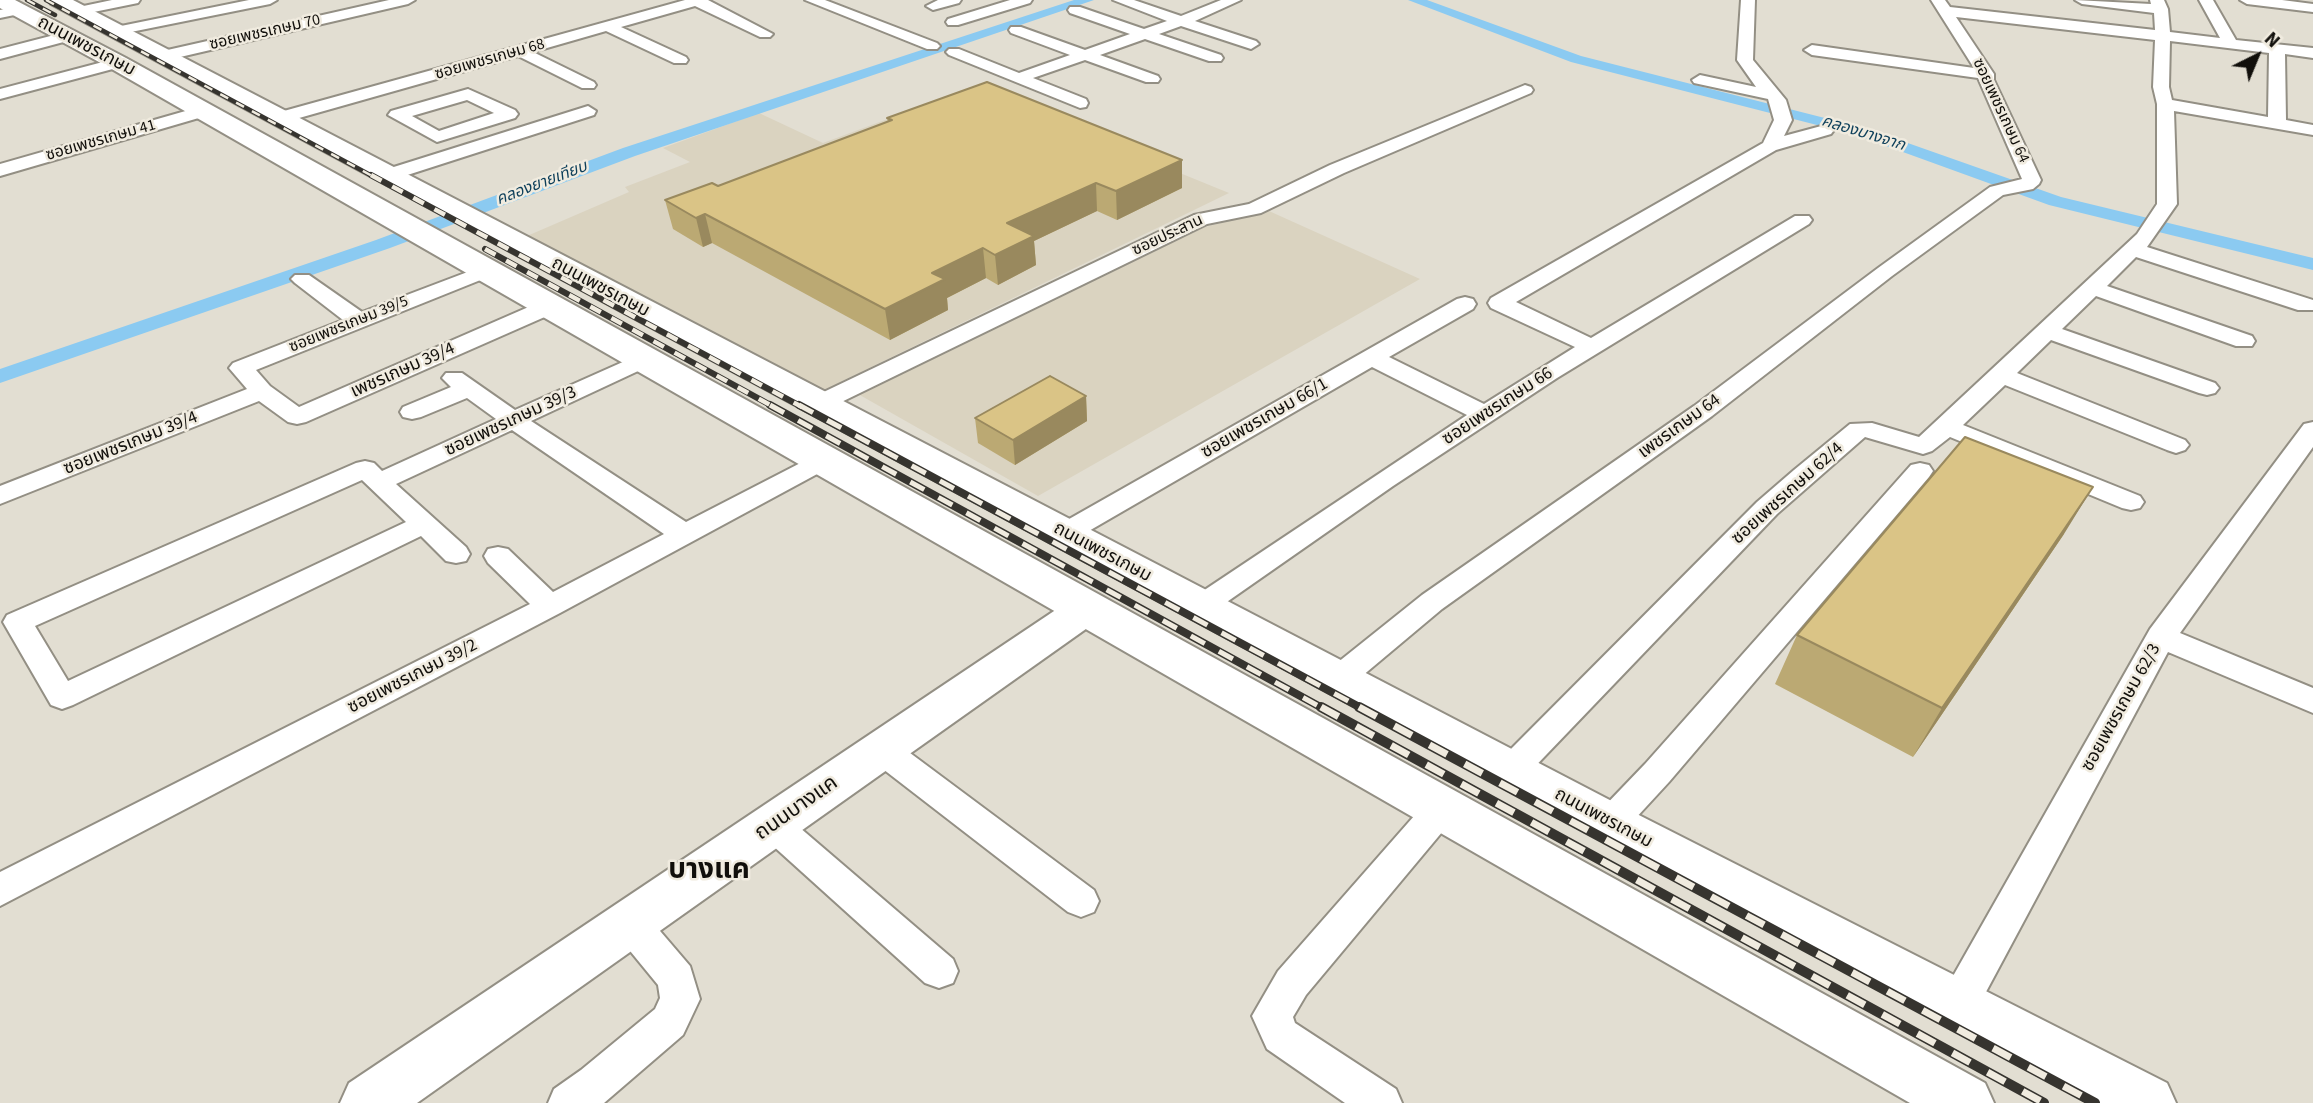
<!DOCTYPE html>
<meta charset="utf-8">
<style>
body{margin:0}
#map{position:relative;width:2313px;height:1103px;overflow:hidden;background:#e2ded2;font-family:"Source Sans 3",sans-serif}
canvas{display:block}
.north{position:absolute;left:2222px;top:21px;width:70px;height:70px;-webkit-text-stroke:5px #f0ebdf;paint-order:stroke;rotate:43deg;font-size:19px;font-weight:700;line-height:28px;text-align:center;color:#110f0b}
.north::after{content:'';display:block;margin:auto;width:24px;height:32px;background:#110f0b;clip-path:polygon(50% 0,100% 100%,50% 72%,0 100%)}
</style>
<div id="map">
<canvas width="2313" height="1103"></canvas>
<div class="north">N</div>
</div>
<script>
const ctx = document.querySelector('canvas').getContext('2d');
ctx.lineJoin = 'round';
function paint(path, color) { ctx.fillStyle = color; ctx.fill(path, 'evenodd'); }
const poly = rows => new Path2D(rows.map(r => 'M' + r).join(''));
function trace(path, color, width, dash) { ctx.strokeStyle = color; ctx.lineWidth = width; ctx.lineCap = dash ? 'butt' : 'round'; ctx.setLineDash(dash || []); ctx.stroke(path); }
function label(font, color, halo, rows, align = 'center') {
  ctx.font = font + ' "Source Sans 3","Noto Sans Thai",sans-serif'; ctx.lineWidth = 5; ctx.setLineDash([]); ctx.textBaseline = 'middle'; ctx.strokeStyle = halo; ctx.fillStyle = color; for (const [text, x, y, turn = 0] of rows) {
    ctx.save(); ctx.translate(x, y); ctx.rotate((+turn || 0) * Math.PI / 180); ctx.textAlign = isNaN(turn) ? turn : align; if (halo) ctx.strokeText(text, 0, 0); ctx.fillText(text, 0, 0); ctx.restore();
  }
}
paint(poly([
 [971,88,1229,193,822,391,527,236,629,192,625,187,690,162,663,148,759,113,823,143],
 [1269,211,1420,279,1038,496,858,394,1205,227]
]), '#dad3c0');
paint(poly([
 [1074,0,1094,0,635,156,390,248,0,383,0,369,376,240,623,148,1074,0],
 [1408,0,1427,0,1581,56,1868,129,2061,197,2313,258,2313,270,2049,205,1856,135,1571,62,1408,0]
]), '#8bcaf1');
const street = poly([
 [112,0,140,0,138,3,79,15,72,11,74,8,112,0],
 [249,0,277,0,270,4,116,35,109,31,116,27,249,0],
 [389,0,415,0,408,4,163,61,155,56,163,51,389,0],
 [685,0,708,0,773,34,770,37,760,37,695,6,621,27,686,57,688,60,686,63,674,63,606,31,533,52,594,82,596,85,594,88,582,88,518,56,285,122,273,122,270,118,273,114,685,0],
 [805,0,825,0,937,43,940,46,937,49,927,49,805,0],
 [938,0,961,0,959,3,933,10,926,6,938,0],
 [1010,0,1032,0,1030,3,958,25,948,25,946,22,948,19,1010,0],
 [1113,0,1134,0,1181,16,1221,0,1241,0,1195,21,1256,41,1259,44,1251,49,1181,26,1159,34,1221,55,1223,58,1221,61,1209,61,1145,39,1100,55,1158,76,1160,79,1158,82,1146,82,1085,60,1033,78,1086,99,1088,103,1086,107,1080,108,949,55,946,52,949,49,959,49,1019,73,1070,55,1011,33,1009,30,1011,27,1021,27,1085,50,1130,34,1070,13,1068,10,1070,7,1080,7,1144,29,1167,21,1113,0],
 [1741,0,1755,0,1753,60,1786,100,1792,120,1784,136,1825,125,1834,130,1831,134,1776,150,1516,302,1591,338,1795,216,1809,216,1812,220,1809,224,1557,378,1393,486,1211,613,1201,616,1191,613,1186,606,1191,599,1467,415,1372,367,1075,539,1065,542,1055,539,1051,533,1055,527,1457,299,1465,297,1473,299,1476,304,1473,309,1389,357,1484,404,1575,347,1491,308,1488,303,1491,298,1763,143,1774,120,1768,99,1694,83,1692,80,1700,75,1756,87,1737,60,1741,0],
 [1931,0,1945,0,1950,7,2155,30,2154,13,2082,4,2075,0,2151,4,2150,0,2164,0,2168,9,2170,32,2220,38,2199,0,2213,0,2236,40,2313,48,2313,58,2285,54,2286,120,2313,125,2313,135,2174,111,2177,204,2147,247,2313,300,2313,310,2298,310,2136,257,2107,286,2252,336,2255,341,2252,346,2236,346,2096,296,2062,329,2215,383,2219,388,2215,393,2207,395,2199,393,2051,340,2017,373,2185,440,2189,445,2185,450,2176,453,2167,450,2005,385,1963,425,2140,496,2144,502,2140,508,2131,510,2122,508,1950,437,1932,451,1923,454,1865,437,1777,514,1523,779,1511,783,1499,779,1494,770,1499,761,1757,502,1794,470,1850,424,1872,423,1919,437,2137,234,2157,204,2157,104,2153,87,2155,40,1956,17,1994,74,1994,80,2041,180,2039,184,2033,189,2003,195,1892,276,1712,416,1442,609,1349,687,1338,690,1327,687,1322,679,1327,671,1422,595,1694,406,1878,268,1990,187,2022,179,1978,78,1812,55,1804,50,1812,45,1974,68,1931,0],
 [2170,41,2269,53,2268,117,2172,100,2169,87,2170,41],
 [2240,0,2282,0,2313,4,2313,12,2247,4,2240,0],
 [19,6,24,7,26,10,24,13,0,18,0,10,19,6],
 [66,32,71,34,74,37,71,40,0,59,0,49,66,32],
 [118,58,126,63,124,66,0,99,0,89,118,58],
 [1525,85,1531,87,1533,90,1531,93,1344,173,1261,213,1207,224,827,409,818,411,809,409,806,404,809,399,1194,215,1249,204,1330,165,1525,85],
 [468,89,515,110,518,114,515,118,437,142,388,115,391,111,468,89],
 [467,100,494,113,439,131,412,116,467,100],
 [203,106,209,107,211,111,209,115,0,176,0,164,203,106],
 [588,106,596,111,594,115,395,179,388,181,379,175,381,171,588,106],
 [486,265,493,267,496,271,493,275,256,370,270,386,299,407,540,302,556,302,559,307,556,312,306,422,297,424,288,422,259,401,0,504,0,486,247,389,229,368,233,363,343,320,295,283,291,279,295,275,309,275,362,312,486,265],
 [643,353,651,355,655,360,651,365,531,421,686,522,814,456,823,453,832,456,836,461,832,466,560,613,0,906,0,872,530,604,488,563,484,556,488,549,498,547,508,549,553,592,664,534,512,430,396,484,466,547,470,554,466,561,456,563,446,561,421,536,73,705,62,709,51,705,3,622,7,615,356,463,365,461,374,463,382,471,496,419,467,398,421,417,412,419,403,417,400,412,403,407,451,387,442,378,446,373,462,373,515,410,643,353],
 [362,480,406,522,68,681,35,626,362,480],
 [2313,422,2313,447,2180,633,2313,688,2313,713,2168,652,1972,1018,1958,1023,1944,1018,1938,1005,1944,992,2150,629,2304,424,2313,422],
 [1920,463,1929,465,1933,471,1929,477,1669,782,1622,833,1610,837,1598,833,1593,823,1598,813,1645,764,1911,465,1920,463],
 [882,737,894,741,1094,890,1099,901,1094,912,1081,917,1068,912,870,759,866,750,870,741,882,737],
 [1441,795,1453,799,1458,809,1453,819,1306,995,1293,1017,1295,1023,1396,1089,1402,1103,1345,1103,1267,1049,1252,1016,1278,971,1429,799,1441,795],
 [773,811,785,815,953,959,958,971,953,983,939,988,925,983,761,835,756,825,761,815,773,811],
 [630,907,643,911,690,966,700,999,683,1035,604,1103,548,1103,554,1089,581,1070,655,1009,660,998,658,985,617,935,611,923,617,911,630,907]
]);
const secondary = poly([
 [1086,595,1100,599,1106,609,1100,619,417,1103,340,1103,349,1083,1072,599,1086,595]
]);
const primary = poly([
 [0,0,15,0,126,58,1985,1083,1994,1103,1910,1103,110,68,0,8,0,0],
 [48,0,73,0,1627,809,2167,1083,2176,1103,2090,1103,51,4,48,0]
]);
trace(street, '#938f84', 4);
trace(secondary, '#938f84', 4);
trace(primary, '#938f84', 4);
paint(street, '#fff');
paint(secondary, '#fff');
paint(primary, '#fff');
const railFar3 = poly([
 [27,0,55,15],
 [46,0,374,177]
]);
const railFar2 = poly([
 [371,175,802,407],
 [485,249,774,407]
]);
const railFar1 = poly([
 [770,405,1324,709],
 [799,405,1363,709]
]);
const rail = poly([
 [1321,707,2044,1103],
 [1359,707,2095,1103]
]);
trace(railFar3, '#36342f', 4.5);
trace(railFar2, '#36342f', 6);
trace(railFar1, '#36342f', 8);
trace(rail, '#36342f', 10);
trace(railFar3, '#f0ebdf', 2.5, [9]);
trace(railFar2, '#f0ebdf', 4.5, [12]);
trace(railFar1, '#f0ebdf', 5, [16]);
trace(rail, '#f0ebdf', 7, [20]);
paint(poly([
 [887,118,1182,188,1117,220,1097,211,1034,241,1036,265,998,285,986,278,947,298,948,310,890,340,712,243,703,247,673,229,665,200,718,186,888,122],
 [1086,396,1087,421,1015,465,978,443,975,418],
 [2064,534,1913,757,1775,684,1797,635]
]), '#bba973');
paint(poly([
 [1182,160,1182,188,1117,220,1116,191],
 [1096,183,1097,211,1034,241,1036,265,998,285,995,255,1007,223],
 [705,214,712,243,703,247,696,218],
 [983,248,986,278,947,298,948,310,890,340,885,309,932,273],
 [1086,396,1087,421,1015,465,1013,440],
 [2093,487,2064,534,1913,757,1942,708]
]), '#99895e');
const building = poly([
 [987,82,1182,160,1116,191,1096,183,1007,223,1034,236,995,255,983,248,932,273,945,279,885,309,705,214,696,218,665,200,712,183,718,186,892,120,887,118,987,82],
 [1050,376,1086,396,1013,440,975,418,1050,376],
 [1965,437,2093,487,1942,708,1797,635,1965,437]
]);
paint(building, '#dac486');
trace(building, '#99895e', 2);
label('16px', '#110f0b', '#f0ebdf', [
 ["ซอยเพชรเกษม 70",265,33,-13],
 ["ซอยเพชรเกษม 68",490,60,-16],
 ["ซอยเพชรเกษม 64",2000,111,65],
 ["ซอยเพชรเกษม 41",101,141,-16],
 ["ซอยประสาน",1168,236,-25],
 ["ซอยเพชรเกษม 39/5",349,325,-22]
]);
label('italic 16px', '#0d3f5a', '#f0ebdf', [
 ["คลองบางจาก",1863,134,17],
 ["คลองยายเทียบ",542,184,-21]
]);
label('18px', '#110f0b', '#f0ebdf', [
 ["ถนนเพชรเกษม",86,47,28],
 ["ถนนเพชรเกษม",600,288,28],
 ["เพชรเกษม 39/4",403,371,-24],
 ["ซอยเพชรเกษม 66",1498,407,-33],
 ["ซอยเพชรเกษม 66/1",1265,419,-30],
 ["ซอยเพชรเกษม 39/3",511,422,-25],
 ["เพชรเกษม 64",1680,427,-36],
 ["ซอยเพชรเกษม 39/4",131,444,-22],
 ["ซอยเพชรเกษม 62/4",1788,494,-42],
 ["ถนนเพชรเกษม",1102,553,28],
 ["ซอยเพชรเกษม 39/2",413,677,-27],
 ["ซอยเพชรเกษม 62/3",2122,708,-61],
 ["ถนนเพชรเกษม",1603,819,28]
]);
label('21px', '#110f0b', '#f0ebdf', [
 ["ถนนบางแค",797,809,-35]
]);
label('bold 28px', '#110f0b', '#f0ebdf', [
 ["บางแค",709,872]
]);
</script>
